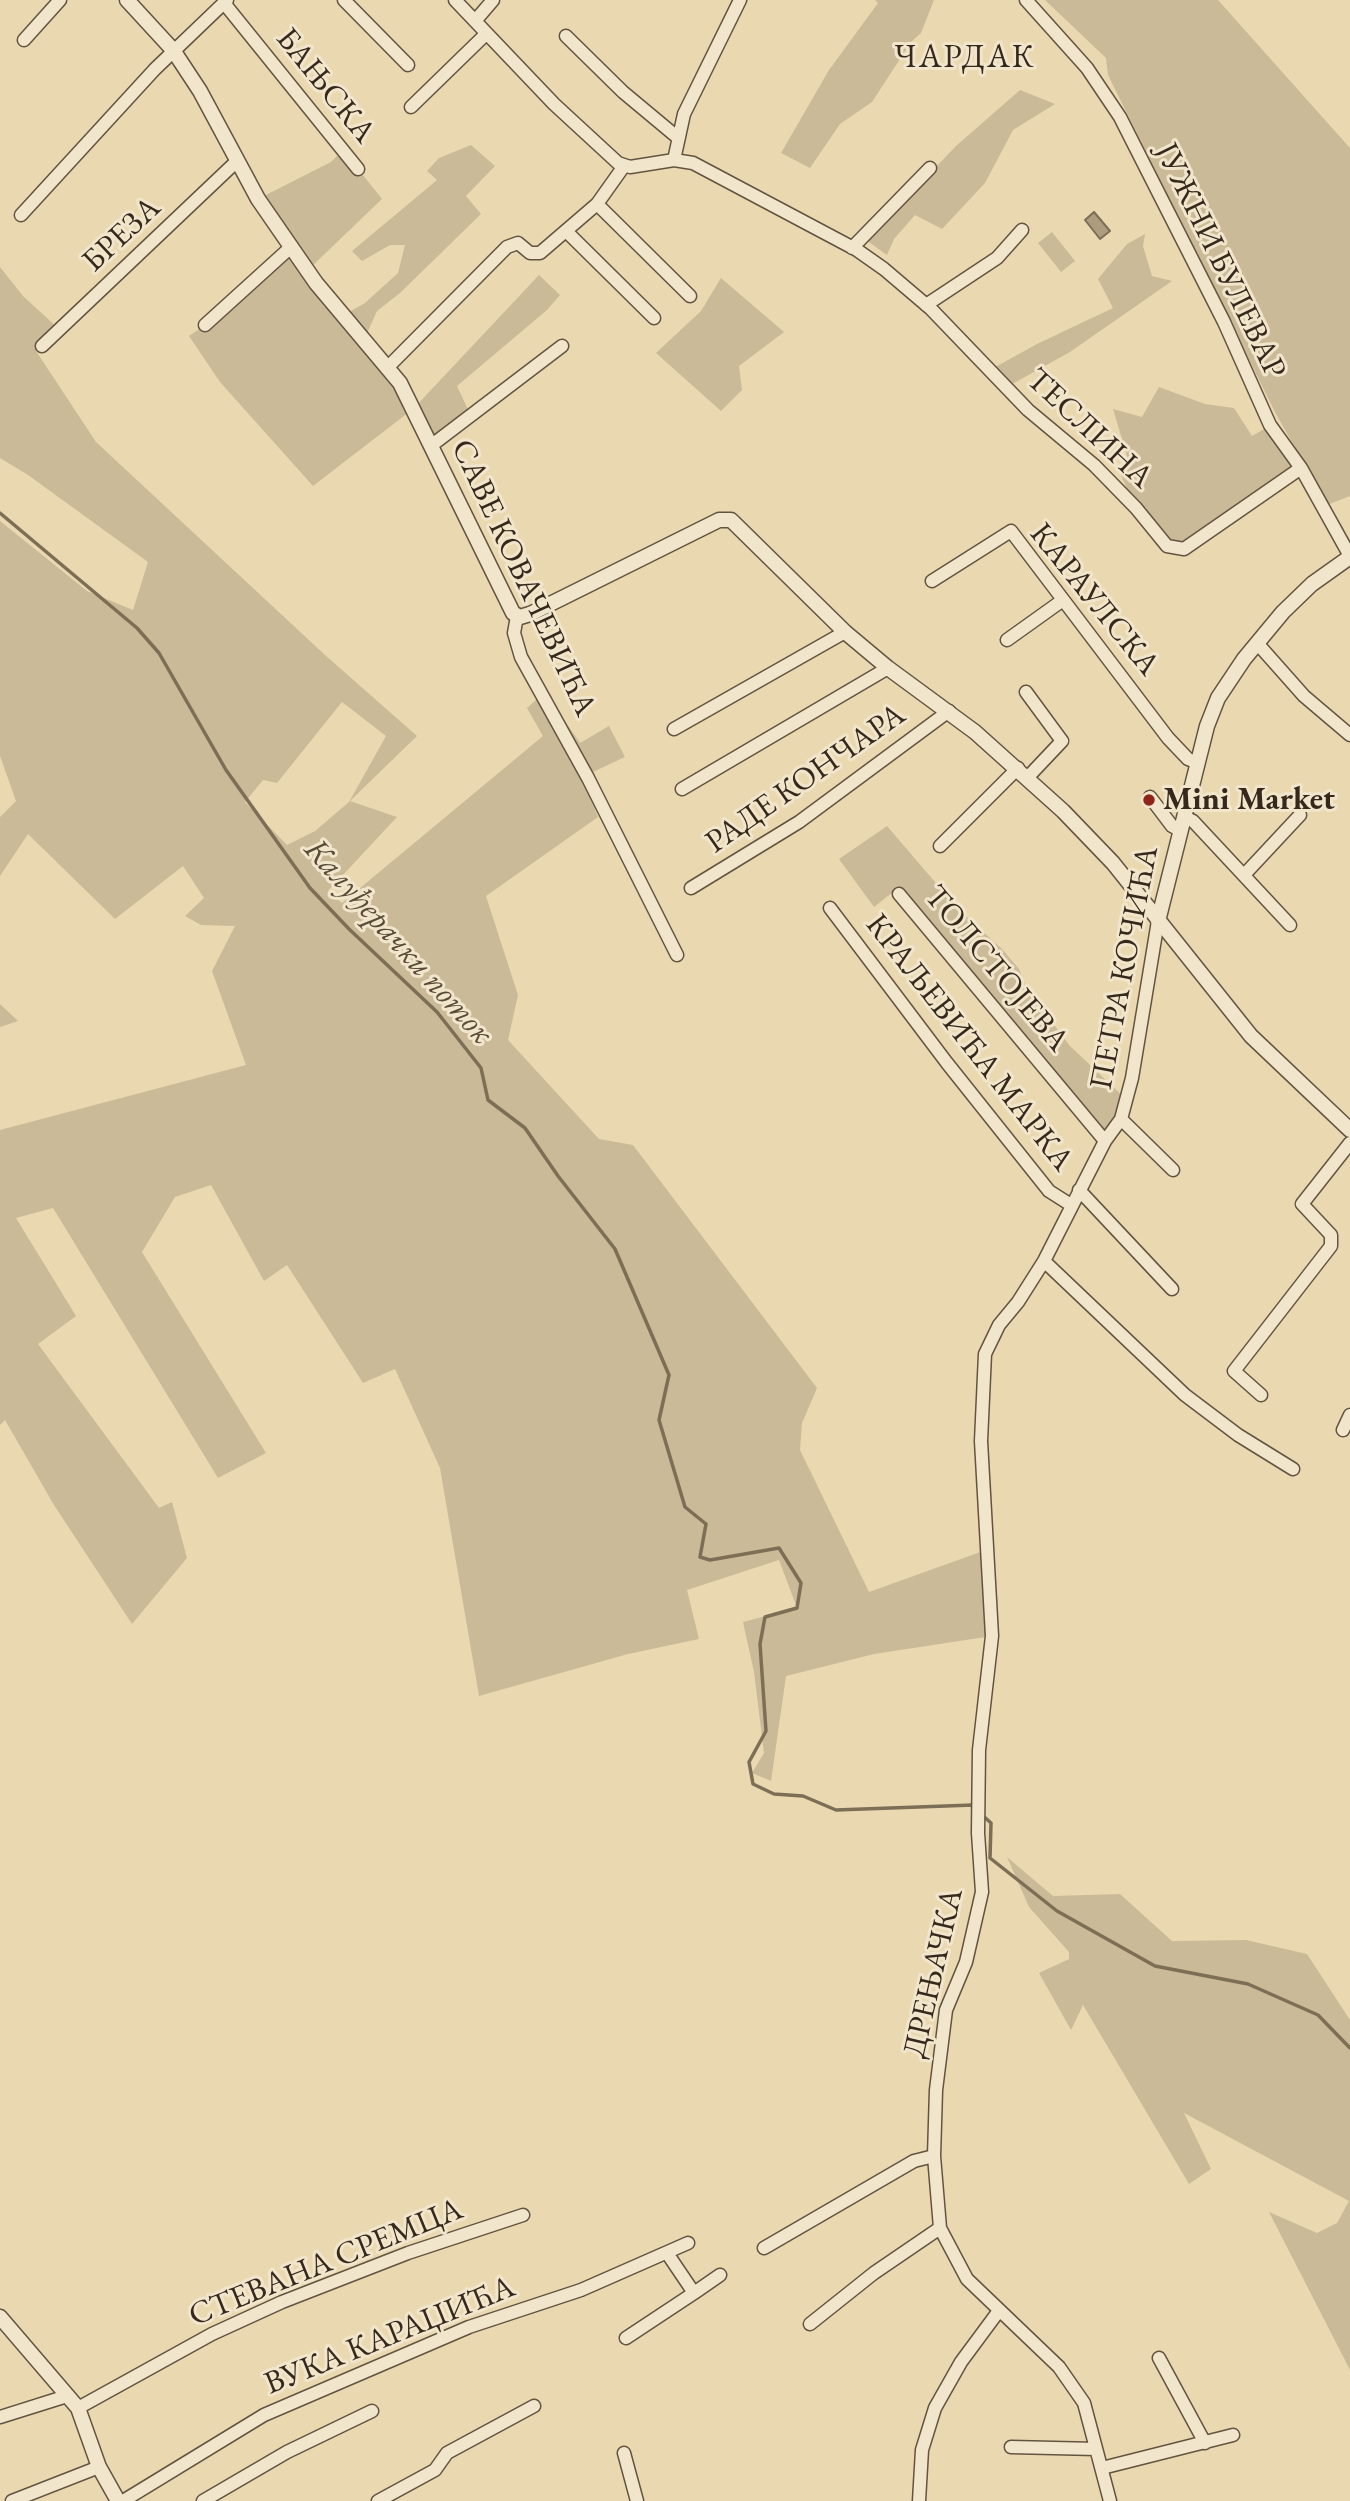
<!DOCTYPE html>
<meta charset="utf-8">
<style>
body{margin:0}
canvas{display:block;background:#ead8b0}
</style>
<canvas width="1350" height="2501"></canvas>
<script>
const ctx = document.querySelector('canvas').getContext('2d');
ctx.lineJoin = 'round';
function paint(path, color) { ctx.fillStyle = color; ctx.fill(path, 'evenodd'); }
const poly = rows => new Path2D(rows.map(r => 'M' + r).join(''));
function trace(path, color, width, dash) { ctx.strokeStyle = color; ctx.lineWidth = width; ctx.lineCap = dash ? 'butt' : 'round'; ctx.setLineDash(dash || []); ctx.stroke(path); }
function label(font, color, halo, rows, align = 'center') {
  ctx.font = font + ' "EB Garamond",serif'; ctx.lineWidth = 6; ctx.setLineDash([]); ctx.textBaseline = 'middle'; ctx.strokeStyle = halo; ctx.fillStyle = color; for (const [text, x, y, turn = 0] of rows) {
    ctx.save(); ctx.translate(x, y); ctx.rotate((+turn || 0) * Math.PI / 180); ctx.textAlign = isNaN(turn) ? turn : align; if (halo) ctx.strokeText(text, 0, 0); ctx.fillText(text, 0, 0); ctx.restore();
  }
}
paint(poly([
 [875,0,934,0,921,33,911,42,872,102,840,124,810,168,781,153,829,70,878,3],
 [1045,0,1218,0,1350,148,1350,496,1327,505,1275,412,1108,75,1106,58],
 [1020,90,1055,104,1013,130,985,183,942,229,915,215,894,239,887,255,866,240,956,146],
 [471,145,495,166,466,196,481,214,400,293,377,311,364,340,414,408,539,275,560,295,547,310,457,386,471,416,432,445,413,409,313,486,220,382,189,336,205,325,290,247,258,199,331,162,343,150,382,199,308,270,342,316,365,303,398,273,405,245,390,245,362,261,352,251,437,180,427,171,439,158],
 [1052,232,1075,261,1061,272,1038,243],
 [1145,234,1143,246,1152,276,1172,281,1070,352,1005,388,988,371,1037,344,1113,308,1098,279,1127,244],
 [0,267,23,296,60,330,36,351,96,442,325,655,417,736,350,801,397,817,328,891,342,903,543,736,527,708,545,692,580,743,609,726,625,757,582,777,598,817,486,896,518,995,508,1040,599,1139,633,1145,817,1388,802,1423,800,1450,869,1592,986,1550,992,1636,874,1654,786,1676,771,1781,752,1773,764,1753,754,1672,743,1622,797,1608,779,1560,687,1590,699,1639,628,1654,479,1696,440,1468,395,1369,363,1383,287,1265,264,1281,211,1185,175,1197,142,1252,266,1453,218,1478,53,1208,16,1218,76,1316,38,1344,159,1508,172,1502,187,1558,132,1624,54,1505,5,1420,0,1425,0,1130,246,1065,212,971,235,926,201,925,185,916,204,898,183,866,115,919,28,834,0,876,0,817,16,801,0,756,0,521,87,591,133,610,148,562,28,475,0,458],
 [342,702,386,736,349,802,315,831,287,845,245,802,263,780,277,783],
 [721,278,784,332,739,366,742,390,721,411,656,353,701,311],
 [1159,387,1205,404,1234,408,1252,436,1266,428,1292,466,1184,549,1173,549,1136,508,1118,469,1130,466,1113,409,1142,417],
 [887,826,959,910,1002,949,1019,969,1027,989,1070,1046,1128,1101,1105,1141,898,888,874,907,839,859],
 [0,1004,18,1021,0,1027],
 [1007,1857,1053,1896,1120,1894,1172,1941,1246,1940,1307,1954,1350,2020,1350,2370,1269,2212,1317,2233,1337,2223,1349,2201,1184,2113,1211,2169,1189,2184,1083,2005,1071,2030,1039,1973,1069,1959,1069,1952,1029,1907]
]), '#cbba97');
const water = poly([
 [1094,212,1110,231,1100,239,1085,220,1094,212]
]);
paint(water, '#ad9c7d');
trace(water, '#7d6e56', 2);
trace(poly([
 [0,513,137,628,159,653,226,770,310,888,349,929,437,1012,481,1068,488,1100,525,1128,558,1176,615,1249,669,1375,659,1420,685,1507,706,1524,700,1557,710,1560,779,1548,801,1583,797,1608,765,1617,760,1644,766,1731,749,1762,753,1784,774,1794,803,1796,836,1810,973,1805,976,1808],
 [981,1814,991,1823,990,1858,1057,1911,1155,1966,1248,1984,1318,2015,1350,2048]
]), '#7d6e56', 3.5);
const minor = poly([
 [344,0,408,65],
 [455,0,554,104,618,163,630,167,674,160,693,163,857,250,884,269,931,309,1028,410,1094,465,1136,508,1167,546,1184,549,1301,468],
 [1026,0,1087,68,1120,117,1224,322,1270,425,1301,468,1350,556],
 [224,3,358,169],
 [475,21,493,0],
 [566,36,623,92,677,137],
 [24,40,60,0],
 [411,107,486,34],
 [674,160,684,114,740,0],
 [597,204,690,296],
 [21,215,155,69,227,0],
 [567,232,654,318],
 [852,248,930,168],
 [926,305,997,258,1022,230],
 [205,325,291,247],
 [42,346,237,161],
 [388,367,507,247,518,243,530,253,540,253,597,204,624,166],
 [432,445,562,346],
 [932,581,1011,531,1168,738,1188,759,1198,763],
 [517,616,514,633,521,657,588,778,677,955],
 [1007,640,1063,600],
 [1257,643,1304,696,1350,735],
 [1026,692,1062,741,1028,777],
 [674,729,845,632],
 [682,789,888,668],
 [1150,797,1172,826,1181,831],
 [1185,817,1193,821,1290,925],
 [940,846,1018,768],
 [1244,875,1300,815],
 [691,888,799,822,949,711],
 [899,894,1105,1141],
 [830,908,947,1063,1049,1191,1071,1205],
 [1121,1119,1173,1170],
 [1079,1190,1172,1289],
 [1044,1261,1185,1395,1238,1435,1293,1469],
 [1261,1395,1234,1371,1331,1246,1331,1235,1302,1204,1350,1143],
 [1343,1430,1350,1415],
 [764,2248,914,2161,934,2156],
 [667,2253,694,2293,720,2275],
 [810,2324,874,2273,940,2228],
 [626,2338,694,2293],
 [1159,2358,1205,2443],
 [78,2408,212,2334,282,2302,408,2253,523,2215],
 [0,2417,67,2396],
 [1011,2447,1096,2449],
 [624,2453,637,2501],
 [1102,2468,1233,2435],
 [12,2501,99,2467],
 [123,2501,264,2415,469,2327,581,2290,688,2243],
 [203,2501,287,2452,372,2411],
 [378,2501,435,2470,447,2453,534,2406],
 [919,2501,922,2450,935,2408,961,2362,998,2312],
 [1110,2501,1084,2403,1059,2367,967,2279,940,2228,934,2156,936,2090,946,2010,966,1962,982,1892,978,1833,979,1750,992,1636,981,1441,985,1354,999,1325,1018,1302,1044,1261,1105,1141,1121,1119,1132,1078,1158,921]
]);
const tertiary = poly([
 [127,0,173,50,200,91,258,199,316,283,400,383,513,613,520,617,530,614,719,520,731,520,845,632,888,668,975,732,1063,811,1113,863,1251,1036,1350,1130],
 [1158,921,1207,726,1218,698,1244,659,1283,612,1312,584,1350,557],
 [0,2317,78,2408,99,2467,118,2501]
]);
trace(minor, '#635440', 15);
trace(tertiary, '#635440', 17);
trace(minor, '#f1e6cc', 12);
trace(tertiary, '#f1e6cc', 14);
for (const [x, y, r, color] of [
 [1149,800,7,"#8f2418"]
]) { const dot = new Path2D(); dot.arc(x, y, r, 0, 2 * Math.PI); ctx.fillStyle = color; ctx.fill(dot); trace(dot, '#f1e6cc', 2.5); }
label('32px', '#36281b', '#f1e6cc', [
 ["БАЊСКА",325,86,51],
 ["БРЕЗА",122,235,-43],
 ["ЈУЖНИ БУЛЕВАР",1220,261,64],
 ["ТЕСЛИНА",1089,429,43],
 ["САВЕ КОВАЧЕВИЋА",523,578,65],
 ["КАРАУЛСКА",1094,600,51],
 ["РАДЕ КОНЧАРА",806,779,-35],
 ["ПЕТРА КОЧИЋА",1125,968,-79],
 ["ТОЛСТОЈЕВА",996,969,50],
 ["КРАЉЕВИЋА МАРКА",969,1043,52],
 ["ДРЕЊАЧКА",934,1973,-77],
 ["СТЕВАНА СРЕМЦА",326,2263,-22],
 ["ВУКА КАРАЏИЋА",390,2336,-22]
]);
label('bold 32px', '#36281b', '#f1e6cc', [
 ["Mini Market",1163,800]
], 'left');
ctx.letterSpacing = '2px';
label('33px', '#36281b', '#f1e6cc', [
 ["ЧАРДАК",965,58]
]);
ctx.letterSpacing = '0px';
label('italic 33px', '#5a4b38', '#f1e6cc', [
 ["Калуђерачки поток",398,942,48]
]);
</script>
